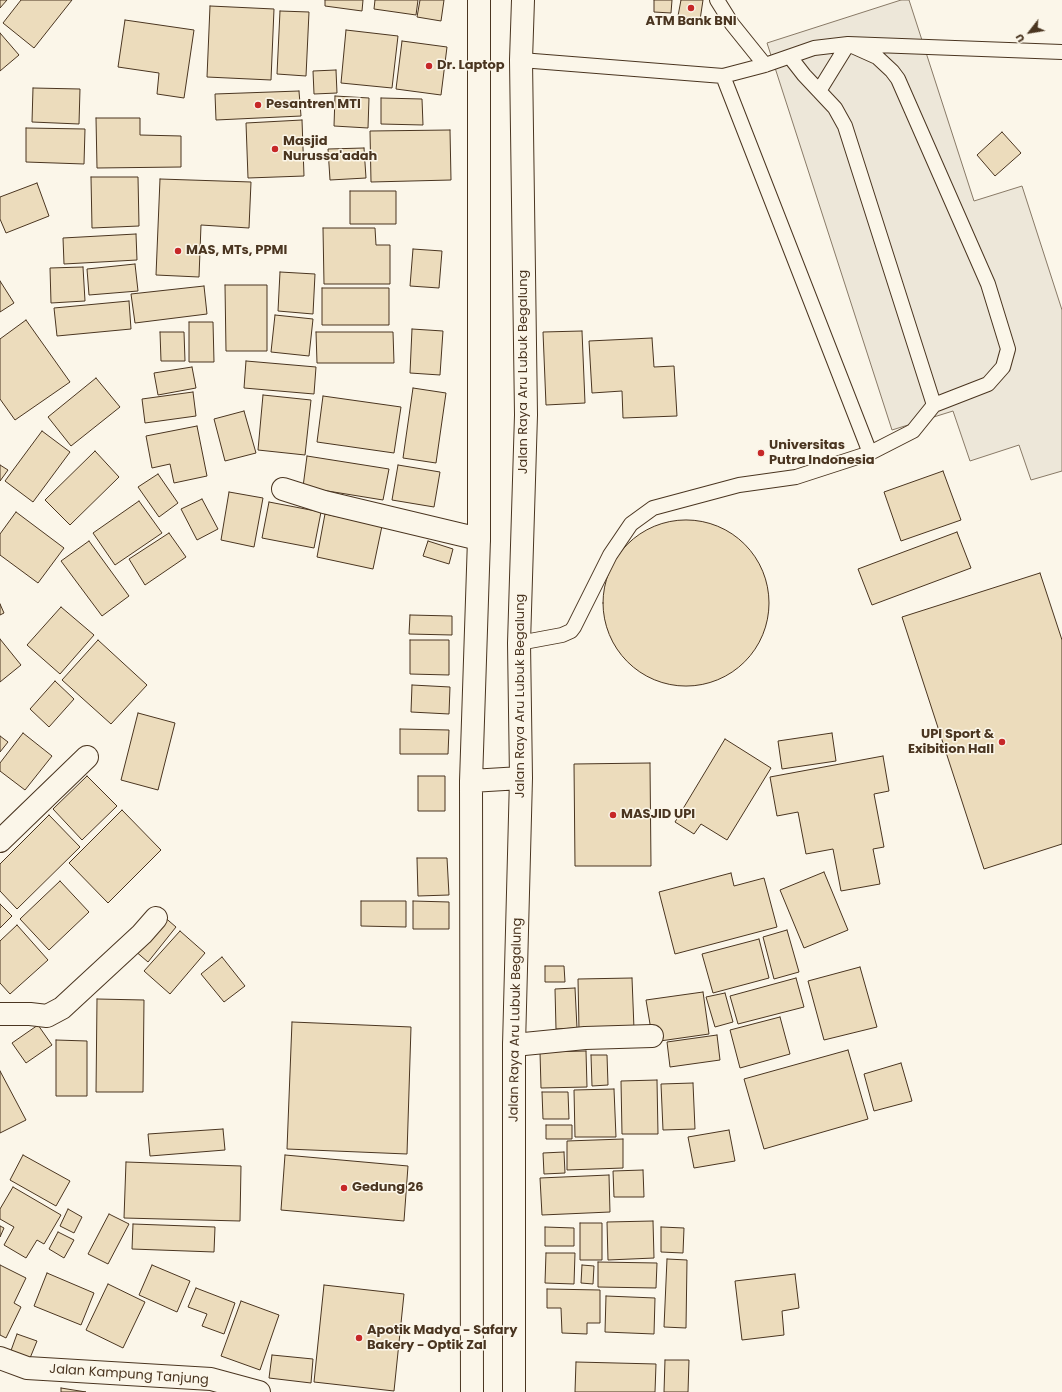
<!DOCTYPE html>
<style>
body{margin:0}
#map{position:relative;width:1062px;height:1392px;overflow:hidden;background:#fbf6e9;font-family:Poppins,sans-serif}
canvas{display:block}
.north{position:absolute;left:1010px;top:12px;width:40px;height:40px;-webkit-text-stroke:3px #fbf6e9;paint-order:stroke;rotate:239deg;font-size:11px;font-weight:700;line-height:16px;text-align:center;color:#4a3520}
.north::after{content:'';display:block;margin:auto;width:14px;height:18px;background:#4a3520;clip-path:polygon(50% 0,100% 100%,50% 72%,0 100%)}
</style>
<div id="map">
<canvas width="1062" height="1392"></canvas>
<div class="north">U</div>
</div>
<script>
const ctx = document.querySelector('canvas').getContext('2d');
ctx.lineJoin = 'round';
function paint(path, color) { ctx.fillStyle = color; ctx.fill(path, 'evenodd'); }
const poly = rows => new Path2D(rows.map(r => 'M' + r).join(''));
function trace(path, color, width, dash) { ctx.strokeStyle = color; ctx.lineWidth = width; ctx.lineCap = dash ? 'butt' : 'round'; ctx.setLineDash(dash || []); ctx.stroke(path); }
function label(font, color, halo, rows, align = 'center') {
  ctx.font = font + ' Poppins,sans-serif'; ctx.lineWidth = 3; ctx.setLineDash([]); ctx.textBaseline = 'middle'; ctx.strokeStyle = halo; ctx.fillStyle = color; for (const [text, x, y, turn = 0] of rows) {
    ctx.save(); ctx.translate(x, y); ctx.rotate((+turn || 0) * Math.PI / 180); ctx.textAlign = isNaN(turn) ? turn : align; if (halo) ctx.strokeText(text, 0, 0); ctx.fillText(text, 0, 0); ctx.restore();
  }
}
const parking = poly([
 [901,0,909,0,974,201,1022,186,1062,310,1062,471,1031,480,1019,445,970,461,953,411,892,430,767,43,901,0]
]);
paint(parking, '#ede7d9');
trace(parking, '#887966', 1);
const building = poly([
 [0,0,7,0,0,8,0,0],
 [21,0,72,0,34,48,3,23,21,0],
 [325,0,363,0,362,11,325,6,325,0],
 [375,0,418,0,416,15,374,9,375,0],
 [420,0,444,0,441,21,417,17,420,0],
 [654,0,672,0,671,13,654,12,654,0],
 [681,0,703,0,700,20,678,16,681,0],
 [210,6,274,9,271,80,207,77,210,6],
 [280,11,309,12,306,76,277,74,280,11],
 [125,20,194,30,184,98,157,94,159,73,118,67,125,20],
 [346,30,398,36,392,88,341,83,346,30],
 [0,33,19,55,0,71,0,33],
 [402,41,447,47,441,95,396,89,402,41],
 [336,70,337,93,314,94,313,71,336,70],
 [33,88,80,89,79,124,32,122,33,88],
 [299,91,301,116,216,120,215,94,299,91],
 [335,96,369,98,368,128,334,126,335,96],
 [381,98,422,99,423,125,381,124,381,98],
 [96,118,140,118,140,135,181,136,181,167,97,168,96,118],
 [302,120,304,176,248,178,246,123,302,120],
 [26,128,85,129,84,164,26,162,26,128],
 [450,130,451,180,371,182,370,131,450,130],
 [1002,132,1021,153,995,176,977,155,1002,132],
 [364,148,366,178,330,180,328,149,364,148],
 [91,177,138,177,139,226,92,228,91,177],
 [160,179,251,182,249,228,201,225,199,277,156,275,160,179],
 [37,183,49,216,6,233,0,219,0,197,37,183],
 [350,191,396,191,396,224,350,224,350,191],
 [323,228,375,228,376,245,390,245,390,284,324,284,323,228],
 [136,234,137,260,64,264,63,238,136,234],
 [413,249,442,251,439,288,410,286,413,249],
 [135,264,138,291,89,295,87,269,135,264],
 [83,267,85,301,51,303,50,268,83,267],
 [280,272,315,274,313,314,278,311,280,272],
 [0,281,14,303,0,312,0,281],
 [225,285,267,285,267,351,226,351,225,285],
 [204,286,207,314,135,323,131,294,204,286],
 [322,288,389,288,389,325,322,325,322,288],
 [129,301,131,329,57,336,54,308,129,301],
 [275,315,313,319,309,356,271,352,275,315],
 [26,320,70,382,15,420,0,399,0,339,26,320],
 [189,322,213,322,214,362,189,362,189,322],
 [412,329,443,331,440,375,410,373,412,329],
 [582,331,585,403,546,405,543,332,582,331],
 [160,332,184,332,185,361,161,361,160,332],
 [316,332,393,332,394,363,317,363,316,332],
 [652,338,654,367,674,366,677,416,623,418,622,391,592,393,589,341,652,338],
 [246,361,316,367,314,394,244,388,246,361],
 [192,367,196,388,158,395,154,373,192,367],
 [96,378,120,407,71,446,48,417,96,378],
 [413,388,446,393,436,463,403,458,413,388],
 [193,392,196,416,145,423,142,399,193,392],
 [263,395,311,400,305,455,258,450,263,395],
 [323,396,401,407,394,453,317,442,323,396],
 [244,411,256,453,225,461,214,419,244,411],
 [197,426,207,476,174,483,170,464,152,468,146,436,197,426],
 [42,431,70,452,33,502,5,481,42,431],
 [95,451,119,477,70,525,45,500,95,451],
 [307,456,389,469,383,500,303,487,307,456],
 [0,465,8,470,0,481,0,465],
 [398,465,440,472,434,507,392,500,398,465],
 [943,471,961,520,901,541,884,492,943,471],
 [158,474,178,503,159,517,138,487,158,474],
 [229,492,263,498,254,547,221,540,229,492],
 [202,499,218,529,197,540,181,509,202,499],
 [139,501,162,533,115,565,93,533,139,501],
 [269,502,321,512,314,548,262,538,269,502],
 [16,512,64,548,38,583,0,555,0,534,16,512],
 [325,514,382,526,373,569,317,557,325,514],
 '603 603a83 83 0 1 1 166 0a83 83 0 1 1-166 0Z',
 [957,532,971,568,872,605,858,569,957,532],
 [169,533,186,557,145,585,129,559,169,533],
 [89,541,129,596,102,616,61,561,89,541],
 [428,541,453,549,449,564,423,556,428,541],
 [1040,573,1062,640,1062,844,984,869,902,617,1040,573],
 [0,604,4,613,0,615,0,604],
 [61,607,94,635,60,674,27,645,61,607],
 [410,615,452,616,452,635,409,634,410,615],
 [0,639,21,665,0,682,0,639],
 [98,640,147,685,111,724,62,680,98,640],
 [410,640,449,640,449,675,410,674,410,640],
 [55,681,74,699,49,727,30,709,55,681],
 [412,685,450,687,449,714,411,712,412,685],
 [138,713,175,723,158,790,121,780,138,713],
 [400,729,449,730,448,754,400,754,400,729],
 [23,733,52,756,25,790,0,771,0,763,23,733],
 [832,733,836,761,782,769,778,741,832,733],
 [0,736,8,742,0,752,0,736],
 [725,739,771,768,727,840,701,824,694,834,675,822,725,739],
 [883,756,889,791,874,794,884,847,873,849,880,884,841,891,833,849,806,854,798,812,777,816,770,777,883,756],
 [650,763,651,866,575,866,574,764,650,763],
 [87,776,117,806,82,840,53,809,87,776],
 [418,776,445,776,445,811,418,811,418,776],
 [122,810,161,850,108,903,69,863,122,810],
 [49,815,80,847,17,909,0,891,0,864,49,815],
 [417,858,447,858,449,895,418,896,417,858],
 [824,872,848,930,804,948,780,890,824,872],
 [731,873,734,886,764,878,777,927,675,954,659,892,731,873],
 [60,881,89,912,49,950,20,919,60,881],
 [361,901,406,901,406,927,361,926,361,901],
 [413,901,449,902,449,929,413,929,413,901],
 [0,904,12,916,0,928,0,904],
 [162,915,176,927,148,962,134,950,162,915],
 [17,925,48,960,10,994,0,983,0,941,17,925],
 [787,930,799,972,774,979,763,937,787,930],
 [180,931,205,953,170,994,144,971,180,931],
 [759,939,769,978,713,993,702,954,759,939],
 [222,957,245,986,224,1002,201,974,222,957],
 [545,966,564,966,565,982,545,982,545,966],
 [860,967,877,1027,824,1040,808,981,860,967],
 [632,978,634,1029,579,1030,578,979,632,978],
 [796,978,804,1007,738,1024,730,996,796,978],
 [575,988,577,1028,556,1029,555,989,575,988],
 [703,992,709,1034,653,1042,646,1000,703,992],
 [725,993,733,1022,715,1027,706,997,725,993],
 [97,999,144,1000,143,1092,96,1092,97,999],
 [780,1017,790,1054,740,1068,730,1030,780,1017],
 [292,1022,411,1027,407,1154,287,1149,292,1022],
 [38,1025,52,1045,26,1063,12,1043,38,1025],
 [717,1035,720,1060,670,1067,667,1042,717,1035],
 [56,1040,87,1041,87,1096,56,1096,56,1040],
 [848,1050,868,1119,764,1149,744,1079,848,1050],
 [586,1051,587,1087,541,1088,540,1052,586,1051],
 [591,1055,607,1055,608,1085,592,1086,591,1055],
 [901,1063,912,1101,874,1111,864,1074,901,1063],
 [0,1071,26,1120,0,1133,0,1071],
 [657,1080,658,1134,622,1134,621,1081,657,1080],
 [693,1083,695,1129,663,1130,661,1084,693,1083],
 [614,1089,616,1137,575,1137,574,1090,614,1089],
 [542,1092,568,1092,569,1119,543,1119,542,1092],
 [546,1125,572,1125,572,1139,546,1139,546,1125],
 [223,1129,225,1150,150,1156,148,1134,223,1129],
 [729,1130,735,1161,694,1168,688,1137,729,1130],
 [623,1139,623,1168,567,1170,567,1141,623,1139],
 [564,1152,565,1173,544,1174,543,1153,564,1152],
 [23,1155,70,1181,56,1206,10,1180,23,1155],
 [285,1155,408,1166,404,1221,281,1210,285,1155],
 [126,1162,241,1166,240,1221,124,1218,126,1162],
 [643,1170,644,1197,614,1197,613,1171,643,1170],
 [609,1175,610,1212,542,1215,540,1178,609,1175],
 [13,1187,61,1215,44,1244,37,1240,26,1258,4,1245,14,1227,0,1219,0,1209,13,1187],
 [68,1209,82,1217,74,1233,60,1226,68,1209],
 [109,1214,129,1224,108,1264,88,1254,109,1214],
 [653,1221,654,1258,608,1260,607,1222,653,1221],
 [580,1223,602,1223,602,1260,580,1260,580,1223],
 [133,1224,215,1227,214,1252,132,1249,133,1224],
 [0,1226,4,1228,0,1237,0,1226],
 [545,1227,574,1228,574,1246,545,1246,545,1227],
 [661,1227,684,1228,683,1253,661,1252,661,1227],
 [58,1232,74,1240,64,1258,49,1249,58,1232],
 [546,1253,575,1253,574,1284,545,1283,546,1253],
 [667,1259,687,1260,686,1328,664,1327,667,1259],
 [598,1262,657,1263,656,1288,598,1287,598,1262],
 [0,1265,26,1278,14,1303,21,1307,6,1338,0,1335,0,1265],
 [152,1265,190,1281,177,1312,139,1295,152,1265],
 [582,1265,594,1266,593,1284,581,1283,582,1265],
 [47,1273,94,1293,81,1325,34,1306,47,1273],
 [795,1274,799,1308,782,1311,784,1335,742,1340,735,1281,795,1274],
 [108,1284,145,1302,123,1348,86,1330,108,1284],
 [324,1285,404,1294,394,1391,314,1382,324,1285],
 [196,1288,235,1303,224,1334,202,1326,207,1314,188,1307,196,1288],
 [547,1289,600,1290,600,1323,587,1323,587,1334,562,1333,561,1308,547,1308,547,1289],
 [606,1296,655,1298,654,1334,605,1332,606,1296],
 [241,1301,279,1315,260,1370,221,1356,241,1301],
 [17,1334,37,1341,28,1363,9,1356,17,1334],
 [272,1355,313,1359,311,1383,269,1378,272,1355],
 [665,1360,689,1360,688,1392,664,1392,665,1360],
 [576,1362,656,1364,655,1392,575,1392,576,1362],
 [61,1388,86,1392,61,1392,61,1388]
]);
paint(building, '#ecdcbc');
trace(building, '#4a3520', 1);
const service = poly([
 [717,0,732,24,765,65],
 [790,57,804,75,835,108,845,126,934,405,988,384,1003,367,1008,349,988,284,898,79,892,71,877,57,848,44],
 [521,60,723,76,765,65,814,48,848,44,1062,52],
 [723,76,870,453],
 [819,91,848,44],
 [519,643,562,635,571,631,574,627,610,555,631,524,653,508,739,485,796,477,870,453,913,431,934,405]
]);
const minor = poly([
 [283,489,324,502,479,539],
 [0,841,87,757],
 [0,1014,30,1014,47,1016,62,1008,142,934,156,918],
 [514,1045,585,1038,652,1036],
 [0,1358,27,1368,211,1379,259,1392]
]);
const primary = poly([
 [471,781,521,778],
 [472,1392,471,781,479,539,479,0],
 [514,1392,514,1045,521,778,519,643,526,415,521,60,523,0]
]);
trace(service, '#4a3520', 16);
trace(minor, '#4a3520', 24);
trace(primary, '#4a3520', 24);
trace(service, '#fbf6e9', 14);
trace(minor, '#fbf6e9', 22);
trace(primary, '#fbf6e9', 22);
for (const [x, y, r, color] of [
 [691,8,4,"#c62828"],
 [429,66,4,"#c62828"],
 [258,105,4,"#c62828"],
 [275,149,4,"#c62828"],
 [178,251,4,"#c62828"],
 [761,453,4,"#c62828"],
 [1002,742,4,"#c62828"],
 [613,815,4,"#c62828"],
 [344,1188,4,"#c62828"],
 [359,1338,4,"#c62828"]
]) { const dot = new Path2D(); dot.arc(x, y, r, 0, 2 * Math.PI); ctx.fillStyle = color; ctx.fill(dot); trace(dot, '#fbf6e9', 1.5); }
label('bold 13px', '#4a3520', '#fbf6e9', [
 ["ATM Bank BNI",691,22,"center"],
 ["Dr. Laptop",437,66],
 ["Pesantren MTI",266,105],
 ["Masjid",283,142],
 ["Nurussa'adah",283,157],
 ["MAS, MTs, PPMI",186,251],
 ["Universitas",769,446],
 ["Putra Indonesia",769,461],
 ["UPI Sport &",994,735,"right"],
 ["Exibition Hall",994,750,"right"],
 ["MASJID UPI",621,815],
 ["Gedung 26",352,1188],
 ["Apotik Madya - Safary",367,1331],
 ["Bakery - Optik Zal",367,1346]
], 'left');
label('13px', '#4a3520', '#fbf6e9', [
 ["Jalan Raya Aru Lubuk Begalung",524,372,-90],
 ["Jalan Raya Aru Lubuk Begalung",521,696,-90],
 ["Jalan Raya Aru Lubuk Begalung",516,1020,-89],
 ["Jalan Kampung Tanjung",129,1375,4]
]);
</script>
